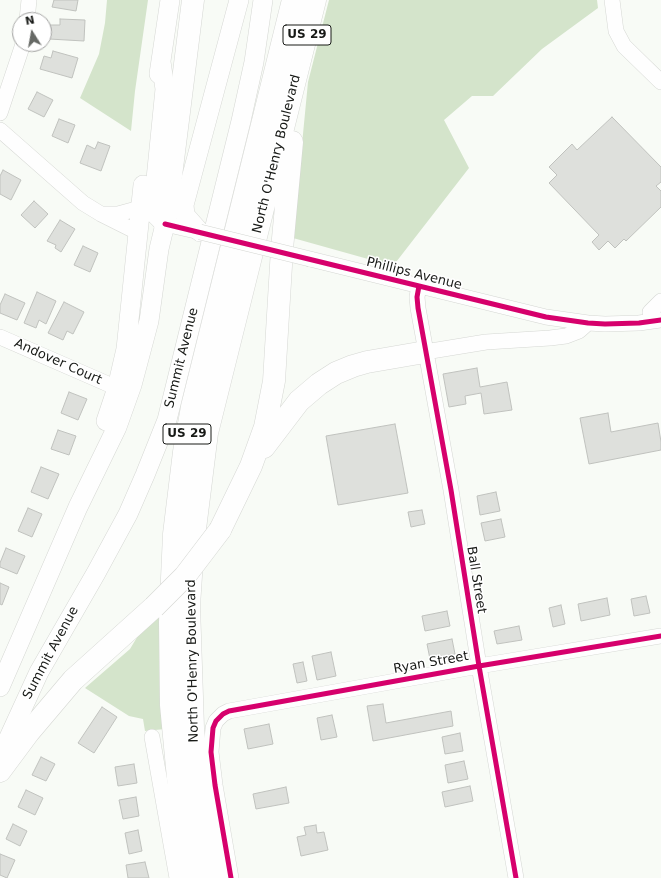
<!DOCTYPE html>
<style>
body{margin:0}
#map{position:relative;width:661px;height:878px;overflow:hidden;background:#f8fbf6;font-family:"DejaVu Sans",sans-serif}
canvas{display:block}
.north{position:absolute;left:12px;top:12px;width:40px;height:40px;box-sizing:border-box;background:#fff;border:1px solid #a3a3a2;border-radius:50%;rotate:349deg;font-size:11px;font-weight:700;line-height:16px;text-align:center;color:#181a17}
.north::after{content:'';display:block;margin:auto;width:14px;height:18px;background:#666965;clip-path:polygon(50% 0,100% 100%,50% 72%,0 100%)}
</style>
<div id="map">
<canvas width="661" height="878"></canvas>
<div class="north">N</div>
</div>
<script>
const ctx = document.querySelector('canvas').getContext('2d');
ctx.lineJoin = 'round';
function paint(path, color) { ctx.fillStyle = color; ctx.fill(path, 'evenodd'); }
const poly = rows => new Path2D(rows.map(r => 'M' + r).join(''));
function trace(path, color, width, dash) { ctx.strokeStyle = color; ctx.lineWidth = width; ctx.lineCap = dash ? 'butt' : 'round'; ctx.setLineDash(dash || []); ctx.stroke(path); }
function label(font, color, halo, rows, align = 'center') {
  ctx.font = font + ' "DejaVu Sans",sans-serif'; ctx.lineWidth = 3; ctx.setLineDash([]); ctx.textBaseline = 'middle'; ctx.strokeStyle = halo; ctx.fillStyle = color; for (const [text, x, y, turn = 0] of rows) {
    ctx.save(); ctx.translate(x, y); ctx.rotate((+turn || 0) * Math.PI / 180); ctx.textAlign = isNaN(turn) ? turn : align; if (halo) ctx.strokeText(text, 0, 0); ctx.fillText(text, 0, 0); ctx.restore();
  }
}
paint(poly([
 [107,0,148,0,135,91,131,131,80,98,99,54,105,23],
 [329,0,597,0,598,8,542,49,493,96,472,96,444,120,469,168,393,266,293,238,308,82],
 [162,612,165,729,145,731,143,719,129,716,85,688,130,649,142,629]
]), '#d4e4cb');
const building = poly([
 [54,0,78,0,76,11,52,7,54,0],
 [60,19,85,20,84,41,49,39,50,25,60,25,60,19],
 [53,51,78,58,72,78,40,69,44,56,51,58,53,51],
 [37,92,53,100,44,117,28,109,37,92],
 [612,117,661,167,661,182,656,186,661,191,661,207,626,241,624,239,615,248,608,241,599,250,592,242,599,235,549,183,557,175,549,167,572,144,577,150,612,117],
 [59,119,75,125,68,143,52,136,59,119],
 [98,142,110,146,101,171,80,163,87,145,95,149,98,142],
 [3,170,21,180,11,200,0,194,0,176,3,170],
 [34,201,48,214,35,228,21,215,34,201],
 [60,220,75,229,61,252,55,248,56,245,47,241,60,220],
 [83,246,98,253,90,272,74,265,83,246],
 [37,292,56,301,46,324,39,320,36,328,24,323,37,292],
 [5,294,25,303,17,320,0,313,0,305,5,294],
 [64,302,84,312,73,334,67,331,63,340,48,333,64,302],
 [477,368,480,387,507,382,512,410,484,414,481,393,465,396,466,404,449,407,443,374,477,368],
 [69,392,87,399,78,420,61,413,69,392],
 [608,413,611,432,658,423,661,442,661,450,589,464,580,418,608,413],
 [395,424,408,493,338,505,326,436,395,424],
 [58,430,76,436,69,455,51,449,58,430],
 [41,467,59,474,48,499,31,492,41,467],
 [496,492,500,511,480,515,477,496,496,492],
 [28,508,42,514,32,537,18,531,28,508],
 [422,510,425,524,411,527,408,512,422,510],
 [501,519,505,537,485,541,481,523,501,519],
 [6,548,25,556,17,574,0,567,0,563,6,548],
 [0,583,9,587,2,605,0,604,0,583],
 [646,596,650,613,634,616,631,599,646,596],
 [607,598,610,615,581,621,578,604,607,598],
 [561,605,565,624,553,627,549,608,561,605],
 [447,611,450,626,425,631,422,616,447,611],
 [519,626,522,640,497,644,494,631,519,626],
 [452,639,455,654,430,659,427,644,452,639],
 [331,652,336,676,317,680,312,656,331,652],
 [303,662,307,681,297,683,293,664,303,662],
 [383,704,386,723,451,711,453,726,373,741,367,706,383,704],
 [102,707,117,717,94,753,78,743,102,707],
 [332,715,337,737,321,740,317,718,332,715],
 [269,724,273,744,248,749,244,729,269,724],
 [460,733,463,751,445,754,442,737,460,733],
 [41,757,55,764,46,781,32,775,41,757],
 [464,761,468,779,448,783,445,765,464,761],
 [134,764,137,783,118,786,115,767,134,764],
 [470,786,473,801,445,807,442,792,470,786],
 [286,787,289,803,256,809,253,794,286,787],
 [26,790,43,798,35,815,18,807,26,790],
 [136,797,139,816,123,819,119,800,136,797],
 [13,824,27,831,20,846,6,839,13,824],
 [316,825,317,833,324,832,328,850,301,856,297,837,306,835,304,827,316,825],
 [138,830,142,851,129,854,125,833,138,830],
 [0,854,15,860,7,878,0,875,0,854],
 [145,862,149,878,128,878,126,865,145,862]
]);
paint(building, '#dee0dc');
trace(building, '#c0c2be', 1);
const minor = poly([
 [612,0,616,31,624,46,661,82],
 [27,20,29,0],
 [0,113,23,44],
 [0,130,83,203,101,214,137,232],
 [102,214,118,214,140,208],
 [165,224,200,232],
 [310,259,546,317,588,323,605,324,639,323,661,320],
 [419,286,417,297,418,308,451,490,479,666,516,878],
 [651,321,650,312,661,301],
 [0,337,117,388],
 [425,352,486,342,550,338,566,336,579,331,588,323],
 [152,737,177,878],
 [231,878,215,785,211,752,213,728,216,721,223,714,229,711,479,666,661,636]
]);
const major = poly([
 [159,74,170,0],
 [200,232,185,215,184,205,239,0],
 [106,421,117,388,126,349,143,185],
 [0,687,78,507,117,427,132,385,149,321,159,249,165,224,154,213,153,209,165,89,161,62],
 [0,757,39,672,96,573,128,514,145,475,167,420,241,121,254,62,263,0]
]);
const highway = poly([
 [165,224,193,0],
 [264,447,299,401,319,384,336,373,353,366,367,362,425,352],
 [220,530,251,466,265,427,274,381,282,249,292,142],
 [0,771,29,732,73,680,154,607],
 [193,878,180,799,171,705,170,622,174,534,184,452,192,407,293,0],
 [213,878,199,795,193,728,189,606,193,545,207,433,315,0]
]);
trace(minor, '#d5d7d3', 16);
trace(major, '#d5d7d3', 20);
trace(highway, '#d5d7d3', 23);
trace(minor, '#fefefe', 15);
trace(major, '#fefefe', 19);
trace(highway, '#fefefe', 22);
const minorBridge = poly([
 [200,232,310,259]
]);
const highwayBridge = poly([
 [154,607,185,576,220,530]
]);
trace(minorBridge, '#d5d7d3', 16, []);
trace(highwayBridge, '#d5d7d3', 23, []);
trace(minorBridge, '#fefefe', 15);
trace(highwayBridge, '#fefefe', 22);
trace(poly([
 [165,224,546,317,588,323,605,324,639,323,661,320],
 [419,286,417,297,418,308,451,490,479,666,516,878],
 [231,878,215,785,211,752,213,728,216,721,223,714,229,711,479,666,661,636]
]), '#d6006c', 5);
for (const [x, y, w] of [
 [307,35,48],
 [187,434,48]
]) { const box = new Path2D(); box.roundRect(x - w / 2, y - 10, w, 20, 3); ctx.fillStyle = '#fff'; ctx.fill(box); trace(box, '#181a17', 1); }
label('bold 12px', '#181a17', null, [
 ["US 29",307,35],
 ["US 29",187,434]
]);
label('13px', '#181a17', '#fff', [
 ["North O'Henry Boulevard",277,154,-76],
 ["Phillips Avenue",414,274,14],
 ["Summit Avenue",182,358,-76],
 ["Andover Court",58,362,24],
 ["Ball Street",476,580,81],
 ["Summit Avenue",51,653,-62],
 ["North O'Henry Boulevard",193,661,-91],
 ["Ryan Street",431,663,-10]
]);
</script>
